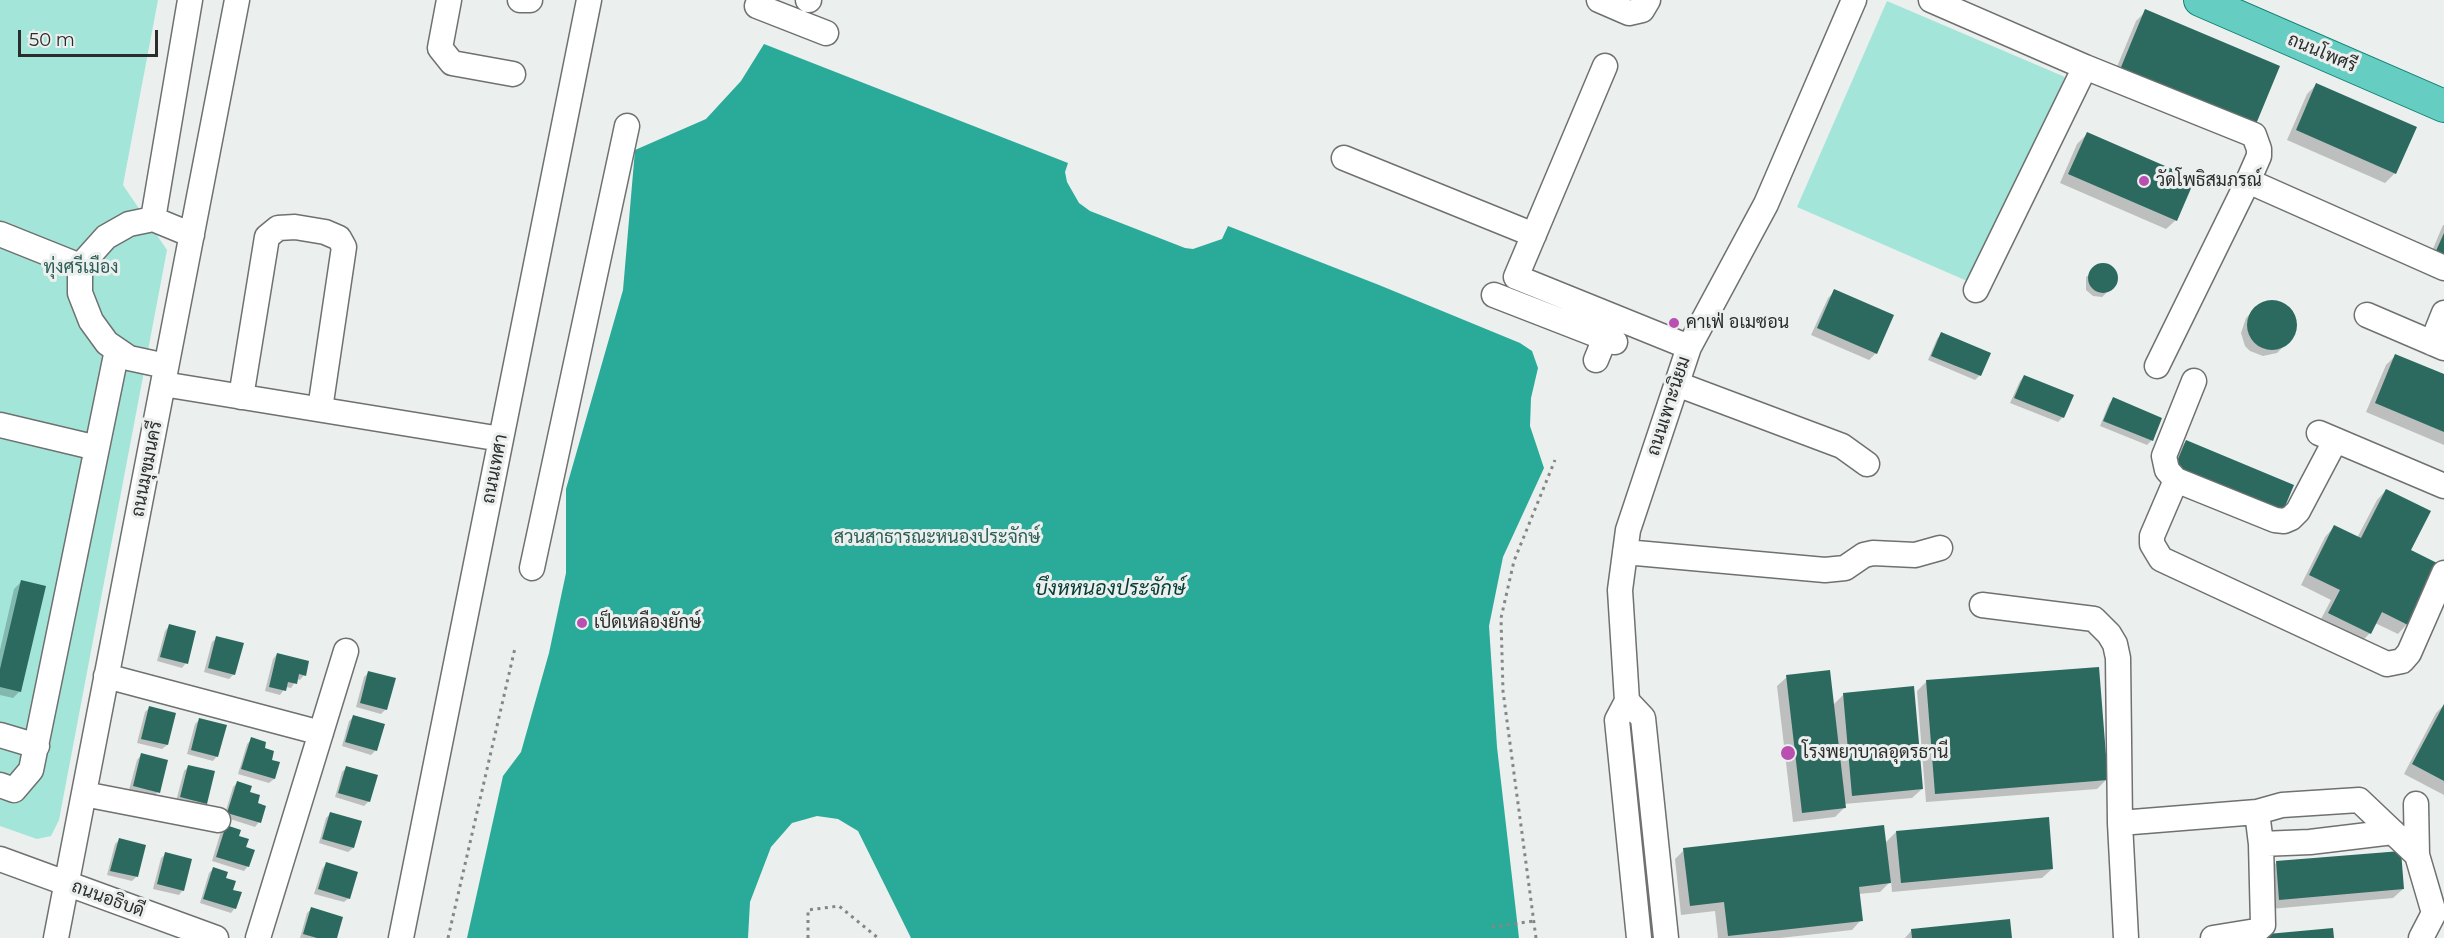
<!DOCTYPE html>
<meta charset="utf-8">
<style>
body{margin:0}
#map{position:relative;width:2444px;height:938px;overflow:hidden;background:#ebefee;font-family:Montserrat,sans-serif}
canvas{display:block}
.scale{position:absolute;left:18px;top:30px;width:140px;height:27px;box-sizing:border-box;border:3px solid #2b2d2c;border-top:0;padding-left:8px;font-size:18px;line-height:21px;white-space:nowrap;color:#2b2d2c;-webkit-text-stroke:4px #ebefee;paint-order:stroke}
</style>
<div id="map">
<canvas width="2444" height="938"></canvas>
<div class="scale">50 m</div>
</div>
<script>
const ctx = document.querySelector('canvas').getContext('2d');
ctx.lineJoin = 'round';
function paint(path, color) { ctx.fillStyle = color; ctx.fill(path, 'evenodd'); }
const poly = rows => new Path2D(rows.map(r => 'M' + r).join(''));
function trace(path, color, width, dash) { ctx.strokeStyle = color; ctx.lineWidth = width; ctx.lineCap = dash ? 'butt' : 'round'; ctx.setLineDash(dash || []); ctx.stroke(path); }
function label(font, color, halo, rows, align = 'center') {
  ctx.font = font + ' Montserrat,Sarabun,sans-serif'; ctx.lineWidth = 6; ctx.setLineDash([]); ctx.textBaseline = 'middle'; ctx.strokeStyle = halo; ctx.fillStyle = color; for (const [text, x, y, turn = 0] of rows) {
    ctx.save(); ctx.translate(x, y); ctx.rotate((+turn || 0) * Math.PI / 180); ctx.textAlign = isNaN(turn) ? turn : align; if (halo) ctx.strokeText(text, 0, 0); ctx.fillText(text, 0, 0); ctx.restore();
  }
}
paint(poly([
 [0,0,158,0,123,185,167,250,59,820,51,836,37,839,0,826],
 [1887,1,2065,77,1974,284,1797,207]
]), '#a3e6d9');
paint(poly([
 [764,44,1068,163,1065,172,1067,182,1079,203,1090,211,1185,248,1193,249,1222,239,1228,226,1379,285,1520,343,1532,351,1538,368,1531,398,1530,426,1544,468,1503,557,1489,626,1497,747,1519,938,911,938,858,831,838,819,817,816,792,823,771,847,750,902,748,938,467,938,503,776,521,752,549,653,566,573,566,489,623,290,635,150,706,119,741,81]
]), '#2aaa98');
paint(poly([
 [2146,11,2278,67,2111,81,2136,21],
 [2317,84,2395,173,2385,183,2287,140,2307,94],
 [2087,134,2176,220,2166,229,2060,183,2077,144],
 [2443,225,2444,225,2444,270,2427,263],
 [2102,265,2113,270,2116,277,2114,286,2102,297,2093,296,2086,290,2086,277],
 [1835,291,1876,353,1869,360,1811,335,1828,298],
 [2268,302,2276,302,2290,310,2296,324,2290,340,2277,353,2263,356,2250,351,2245,346,2241,333,2246,318,2254,310],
 [1941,334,1980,375,1975,380,1928,360,1937,339],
 [2395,356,2444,376,2444,445,2366,412,2386,365],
 [2024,376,2072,396,2062,418,2058,422,2010,403,2020,381],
 [2113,399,2161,419,2151,441,2147,445,2100,426,2109,404],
 [2186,441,2292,486,2167,478,2179,449],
 [2386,490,2409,551,2407,624,2398,634,2375,623,2370,633,2360,643,2319,623,2331,600,2301,585,2325,537,2334,527,2357,538,2377,500],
 [21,582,20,691,13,698,0,695,0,650,14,589],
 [169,626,186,663,182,668,157,661,165,631],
 [217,638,234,674,229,679,204,672,212,642],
 [277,654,304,675,300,680,297,679,291,688,286,687,280,695,265,691,273,659],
 [369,672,386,709,381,714,356,707,364,677],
 [1787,677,1833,705,1844,694,1922,789,1912,798,1844,804,1845,807,1835,817,1793,822,1777,686],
 [1927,681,2106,780,2097,789,1926,802,1917,691],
 [2444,705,2444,795,2404,774,2436,713],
 [149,708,167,745,162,749,137,743,145,712],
 [354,716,376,750,371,755,342,746,349,721],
 [200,719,217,756,213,761,187,754,195,724],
 [252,739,263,749,270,761,274,779,269,783,238,774,247,744],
 [141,755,158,792,154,796,129,790,137,760],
 [189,766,206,803,201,807,176,801,184,771],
 [346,768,369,801,364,806,335,797,342,772],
 [237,783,249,793,256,805,259,822,255,827,224,817,233,787],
 [330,814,353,848,348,852,319,843,326,818],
 [226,827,237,837,244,848,248,866,244,871,212,861,221,831],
 [1896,832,2052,869,2042,878,1892,892,1891,881,1880,892,1858,894,1861,920,1852,930,1780,938,1718,938,1715,911,1681,915,1675,859,1684,850,1885,843],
 [119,840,136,877,132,881,107,875,115,844],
 [166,854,183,890,179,895,153,889,161,858],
 [2276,863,2403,889,2393,898,2270,909,2267,872],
 [326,864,349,898,344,902,314,894,322,869],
 [213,869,224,879,232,891,235,908,231,913,200,903,209,873],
 [311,909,335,938,300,938,307,913],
 [1912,930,2010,938,1905,938]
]), '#0003');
paint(poly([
 [2145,9,2280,66,2254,129,2119,72],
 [2316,83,2417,127,2396,174,2296,130],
 [2087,132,2195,179,2177,221,2068,174],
 [2444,233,2444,257,2435,253],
 '2088 278a15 15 0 1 1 30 0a15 15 0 1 1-30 0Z',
 [1834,289,1894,315,1877,354,1817,328],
 '2247 325a25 25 0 1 1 50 0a25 25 0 1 1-50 0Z',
 [1941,332,1991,353,1981,376,1931,356],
 [2395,354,2444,374,2444,432,2375,403],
 [2024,375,2074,395,2064,418,2014,398],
 [2113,397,2162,418,2153,441,2103,421],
 [2186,440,2294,485,2281,516,2173,471],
 [2386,489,2431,511,2411,550,2439,564,2408,625,2382,612,2371,634,2328,613,2340,590,2309,575,2334,525,2361,538],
 [21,580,46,586,21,692,0,687,0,669],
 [169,624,196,631,188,664,160,657],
 [216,636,244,643,235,675,208,668],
 [277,653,309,661,306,676,299,674,297,684,288,682,286,691,269,687],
 [2099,667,2108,780,1935,794,1926,680],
 [1830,670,1846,808,1802,813,1786,675],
 [368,671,396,678,387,710,360,703],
 [1914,686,1923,789,1852,796,1843,693],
 [2444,704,2444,781,2412,764],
 [149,706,176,713,168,745,141,739],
 [353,715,385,724,377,751,345,742],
 [199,718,227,725,218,757,191,750],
 [251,737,266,742,265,748,274,751,272,760,280,762,275,779,241,769],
 [141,753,168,760,160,793,133,786],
 [188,765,215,771,207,804,180,797],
 [346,766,378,775,370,802,338,793],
 [237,781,252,786,250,792,260,795,258,803,266,806,261,823,227,813],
 [330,812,362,821,354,848,322,839],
 [2049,817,2053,869,1901,883,1896,831],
 [226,825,241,830,239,836,249,839,246,847,255,850,249,867,216,857],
 [1884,825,1891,883,1859,887,1863,921,1728,936,1724,902,1690,906,1683,848],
 [119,838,146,845,138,877,110,871],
 [2401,851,2404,889,2279,900,2276,861],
 [165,852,192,859,184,891,157,884],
 [326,862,358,872,350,899,318,889],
 [213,867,228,872,226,878,236,881,233,890,242,892,236,909,203,899],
 [311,907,343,917,337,938,317,938,303,934],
 [2010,919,2012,938,1912,938,1911,929],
 [2333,928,2334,938,2246,938,2246,936]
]), '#2c6a60');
const minor = poly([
 [449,0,440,48,452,63,513,74],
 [520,0,530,0],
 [808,0,809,0],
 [1599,0,1629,13,1642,10,1648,0],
 [1931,0,2085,67],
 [757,6,826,33],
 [1605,66,1516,277,1689,347],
 [1344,158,1534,235],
 [153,219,190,0],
 [0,234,80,266,80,293,91,321,107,343,129,358,166,366],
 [80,266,106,237,129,224,153,219,192,235],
 [1976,290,2085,67,2254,135,2259,149,2259,156,2248,181,2444,268],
 [1494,295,1615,342],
 [2367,315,2444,348],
 [2432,343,2444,313],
 [1596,360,1605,338],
 [2157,366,2248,181],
 [2194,381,2164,456,2167,470,2176,480,2275,520,2284,521,2291,518,2298,511,2335,441],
 [163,384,501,439],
 [1677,384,1842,446,1867,464],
 [241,397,267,237,278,228,295,227,325,232,339,238,344,247,320,409],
 [0,425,97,448],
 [2319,433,2444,486],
 [2176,480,2152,536,2152,544,2161,559,2387,664,2402,661,2409,653,2444,573],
 [1625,552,1825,570,1845,568,1864,555,1873,553,1915,555,1940,548],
 [532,568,627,126],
 [1982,605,2094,619,2109,634,2115,644,2118,658,2120,823],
 [106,676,321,733],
 [1627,701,1643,718,1666,938],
 [0,735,37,746],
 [0,785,14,790,31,770,117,350],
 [84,794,218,820],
 [2416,804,2417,855,2434,913,2421,938],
 [2257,812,2261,844,2310,842,2393,832],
 [0,859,216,938],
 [56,938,237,0],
 [258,938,346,651],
 [401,938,589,0],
 [1639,938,1617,720,1627,701,1620,590,1628,530,1689,347,1766,204,1854,0],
 [2126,938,2120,823,2257,812,2282,805,2359,800,2417,855],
 [2213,938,2256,931,2263,925,2261,844]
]);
const major = poly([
 [2200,0,2444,106]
]);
trace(minor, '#6e7170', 27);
trace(major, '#0f8073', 34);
trace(poly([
 [1492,927,1534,921],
 [448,938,515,648],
 [808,938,808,910,839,906,878,938],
 [1536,938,1503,691,1501,618,1514,561,1555,460]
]), '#848786', 3, [3, 4.5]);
trace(minor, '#fff', 24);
trace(major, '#66cdc2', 32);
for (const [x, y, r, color] of [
 [2144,181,6,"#b94fb0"],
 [1674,323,6,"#b94fb0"],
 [582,623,6,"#b94fb0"],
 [1788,753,8,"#b94fb0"]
]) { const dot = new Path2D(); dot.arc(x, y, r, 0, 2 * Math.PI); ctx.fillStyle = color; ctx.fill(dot); trace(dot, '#ebefee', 2); }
label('18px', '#2b2d2c', '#ebefee', [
 ["ถนนโพศรี",2322,53,23],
 ["ถนนเพาะนิยม",1669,406,-72],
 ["ถนนมุขมนครี",147,469,-79],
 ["ถนนเทศา",495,469,-79],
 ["ถนนอธิบดี",108,899,20]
]);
label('18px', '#2b2d2c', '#ebefee', [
 ["วัดโพธิสมภรณ์",2156,181],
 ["คาเฟ่ อเมซอน",1686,323],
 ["เป็ดเหลืองยักษ์",594,623],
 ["โรงพยาบาลอุดรธานี",1802,753]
], 'left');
label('18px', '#2c5e56', '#ebefee', [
 ["ทุ่งศรีเมือง",81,268],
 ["สวนสาธารณะหนองประจักษ์",937,538]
]);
label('italic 20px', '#043d35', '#ebefee', [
 ["บึงหหนองประจักษ์",1110,589]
]);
</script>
